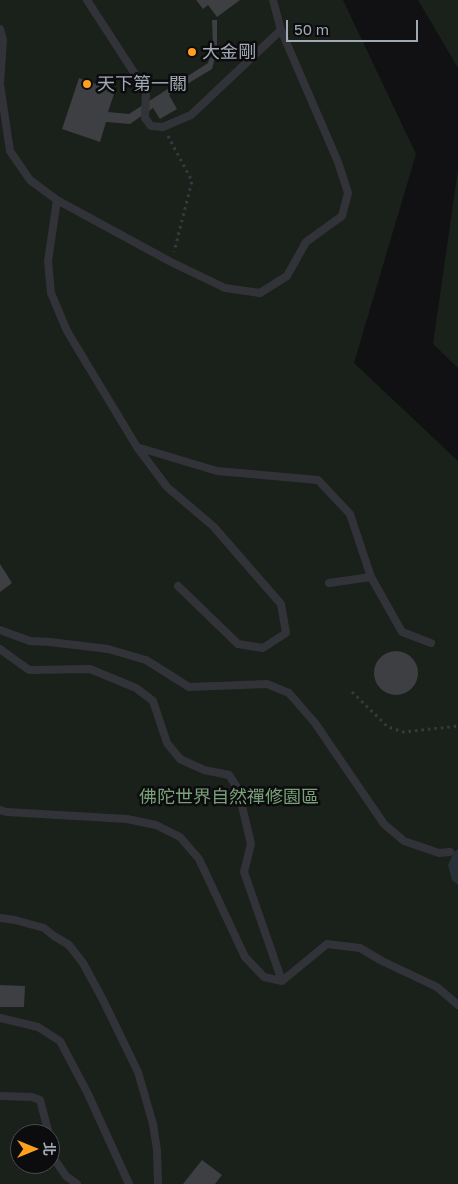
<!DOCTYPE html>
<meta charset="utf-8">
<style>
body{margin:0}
#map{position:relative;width:458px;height:1184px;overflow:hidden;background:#111113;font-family:"Golos Text","Noto Sans TC",sans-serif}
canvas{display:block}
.north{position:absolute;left:10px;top:1124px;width:50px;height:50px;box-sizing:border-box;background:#0c0c0e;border:1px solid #484b51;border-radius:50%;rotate:90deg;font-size:14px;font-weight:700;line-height:20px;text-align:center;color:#a1a9b5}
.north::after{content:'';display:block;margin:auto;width:18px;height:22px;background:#ff9f1d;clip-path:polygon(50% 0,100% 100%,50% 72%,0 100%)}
.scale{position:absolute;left:286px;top:20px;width:132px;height:22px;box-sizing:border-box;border:2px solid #a1a9b5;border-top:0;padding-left:6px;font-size:15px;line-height:18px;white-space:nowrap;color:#a1a9b5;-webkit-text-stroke:4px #0c0c0e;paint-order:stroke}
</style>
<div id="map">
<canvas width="458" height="1184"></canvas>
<div class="north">北</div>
<div class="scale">50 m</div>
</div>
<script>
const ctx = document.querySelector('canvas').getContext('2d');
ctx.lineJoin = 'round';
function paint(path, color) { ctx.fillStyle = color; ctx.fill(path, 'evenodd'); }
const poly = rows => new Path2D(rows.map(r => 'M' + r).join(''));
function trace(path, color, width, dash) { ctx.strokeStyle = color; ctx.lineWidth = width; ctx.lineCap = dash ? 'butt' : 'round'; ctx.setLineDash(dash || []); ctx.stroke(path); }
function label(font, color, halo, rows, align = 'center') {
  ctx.font = font + ' "Golos Text","Noto Sans TC",sans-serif'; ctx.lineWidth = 5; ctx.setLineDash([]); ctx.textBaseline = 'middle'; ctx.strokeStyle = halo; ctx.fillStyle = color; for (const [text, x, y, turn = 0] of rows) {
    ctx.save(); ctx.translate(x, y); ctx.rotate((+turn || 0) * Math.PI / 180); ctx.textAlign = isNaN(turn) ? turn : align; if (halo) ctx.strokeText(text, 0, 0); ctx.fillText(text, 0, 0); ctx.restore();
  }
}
paint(poly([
 [0,0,343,0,416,154,354,363,458,461,458,1184,0,1184],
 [20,1134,50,1134,50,1164,20,1164],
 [418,0,458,0,458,68],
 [458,169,458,368,433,344]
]), '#19211a');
paint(poly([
 [458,849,458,885,452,880,448,865,454,852]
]), '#273137');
paint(poly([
 [196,0,240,0,217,17,208,5,203,9],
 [212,20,217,20,217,50,212,69,169,95,177,109,160,119,153,108,130,124,106,122,100,142,62,129,79,78,115,91,108,112,129,114,208,63,213,45],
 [0,564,12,583,0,592],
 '374 673a22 22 0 1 1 44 0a22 22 0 1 1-44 0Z',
 [0,985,25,986,24,1007,0,1007],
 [202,1160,222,1175,215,1184,183,1184]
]), '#3d3f43');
trace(poly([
 [168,136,192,181,174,252],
 [352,692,388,727,404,732,458,726]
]), '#383a3f', 3, [2.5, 4]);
trace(poly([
 [87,0,146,91,145,118,151,126,163,127,191,115,281,30],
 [0,29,3,40,0,84,10,151,30,180,57,200,171,262,225,288,260,293,287,276,306,242,342,216,348,193,338,162,281,30,273,0],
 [57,200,48,261,51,293,67,331,137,447,217,471,318,480,350,514,371,577,402,632,431,643],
 [137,447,167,487,213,526,281,604,286,633,263,648,238,644,178,586],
 [329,583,371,577],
 [0,630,30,641,50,642,108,649,146,660,189,687,267,684,289,693,315,723,384,824,404,841,439,853,450,852],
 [0,649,29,670,90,669,136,688,153,701,167,743,180,759,204,770,229,775,238,789,251,844,244,872,282,981],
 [0,810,7,812,127,819,156,825,180,837,199,859,245,957,264,977,282,981],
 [0,918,15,920,44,928,54,936,69,945,83,963,103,1000,138,1072,153,1124,157,1150,158,1184],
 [282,981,327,944,360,948,382,961,437,987,458,1005],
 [0,1018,38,1027,60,1041,88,1094,129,1184],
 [0,1096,32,1097,40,1100,49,1134],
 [50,1139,55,1160,66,1176,77,1184]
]), '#323338', 8);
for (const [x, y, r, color] of [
 [192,52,5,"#ff9f1d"],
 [87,84,5,"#ff9f1d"]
]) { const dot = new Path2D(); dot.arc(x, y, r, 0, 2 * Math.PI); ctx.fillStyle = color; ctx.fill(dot); trace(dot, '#0c0c0e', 2); }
label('18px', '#a1a9b5', '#0c0c0e', [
 ["大金剛",202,52],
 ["天下第一關",97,84]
], 'left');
label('18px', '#78a177', '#0c0c0e', [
 ["佛陀世界自然禪修園區",229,797]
]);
</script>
